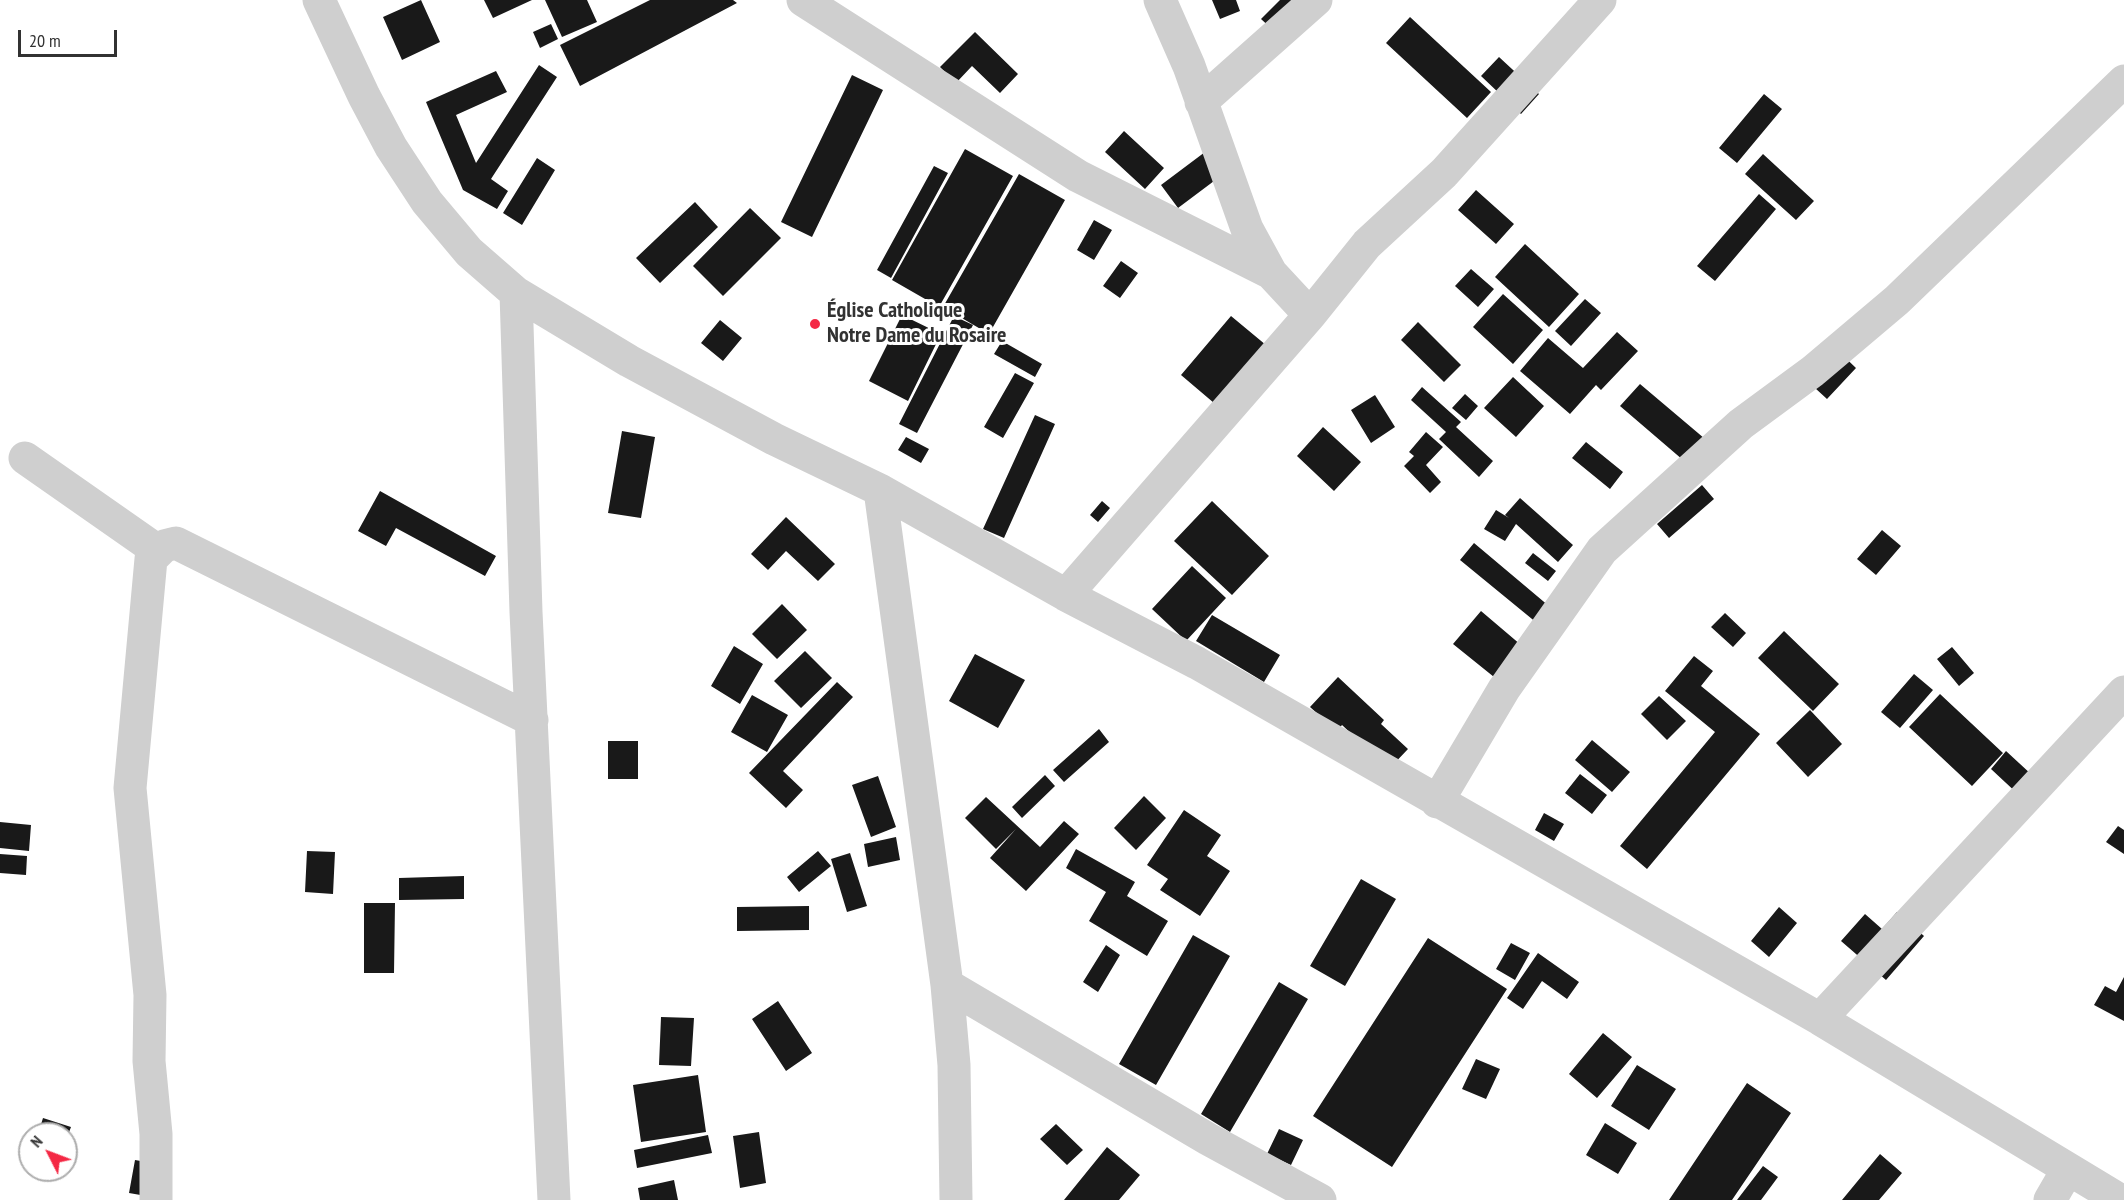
<!DOCTYPE html>
<meta charset="utf-8">
<style>
body{margin:0}
#map{position:relative;width:2124px;height:1200px;overflow:hidden;background:#fff;font-family:"PT Sans Narrow",sans-serif}
canvas{display:block}
.north{position:absolute;left:18px;top:1122px;width:60px;height:60px;box-sizing:border-box;background:#fff;border:2px solid #adadad;border-radius:50%;rotate:312deg;font-size:16px;font-weight:700;line-height:24px;text-align:center;color:#323232}
.north::after{content:'';display:block;margin:auto;width:21px;height:27px;background:#f42844;clip-path:polygon(50% 0,100% 100%,50% 72%,0 100%)}
.scale{position:absolute;left:18px;top:30px;width:99px;height:27px;box-sizing:border-box;border:3px solid #323232;border-top:0;padding-left:8px;font-size:18px;line-height:21px;white-space:nowrap;color:#323232;-webkit-text-stroke:4px #fff;paint-order:stroke}
</style>
<div id="map">
<canvas width="2124" height="1200"></canvas>
<div class="north">N</div>
<div class="scale">20 m</div>
</div>
<script>
const ctx = document.querySelector('canvas').getContext('2d');
ctx.lineJoin = 'round';
function paint(path, color) { ctx.fillStyle = color; ctx.fill(path, 'evenodd'); }
const poly = rows => new Path2D(rows.map(r => 'M' + r).join(''));
function trace(path, color, width, dash) { ctx.strokeStyle = color; ctx.lineWidth = width; ctx.lineCap = dash ? 'butt' : 'round'; ctx.setLineDash(dash || []); ctx.stroke(path); }
function label(font, color, halo, rows, align = 'center') {
  ctx.font = font + ' "PT Sans Narrow",sans-serif'; ctx.lineWidth = 6; ctx.setLineDash([]); ctx.textBaseline = 'middle'; ctx.strokeStyle = halo; ctx.fillStyle = color; for (const [text, x, y, turn = 0] of rows) {
    ctx.save(); ctx.translate(x, y); ctx.rotate((+turn || 0) * Math.PI / 180); ctx.textAlign = isNaN(turn) ? turn : align; if (halo) ctx.strokeText(text, 0, 0); ctx.fillText(text, 0, 0); ctx.restore();
  }
}
paint(poly([
 [421,0,440,42,402,60,383,17],
 [484,0,532,0,493,18],
 [545,0,587,0,597,22,562,37],
 [650,0,733,0,737,3,580,86,560,45],
 [1212,0,1236,0,1240,11,1220,19],
 [1280,0,1306,0,1285,41,1261,19],
 [1410,17,1491,92,1467,118,1386,43],
 [551,24,558,39,540,48,533,32],
 [975,32,1018,74,1000,93,972,66,956,83,940,67],
 [1499,57,1539,94,1521,114,1481,76],
 [539,65,557,77,491,179,508,191,497,209,463,190,426,102,496,71,507,92,456,115,476,163],
 [852,75,883,90,812,237,781,222],
 [1764,94,1782,109,1737,163,1719,148],
 [1124,131,1164,168,1145,189,1105,152],
 [965,149,1013,176,939,307,892,280],
 [1205,152,1222,175,1178,208,1161,185],
 [1763,154,1814,201,1796,220,1745,174],
 [537,158,555,170,522,225,503,213],
 [934,166,948,173,891,278,877,270],
 [1019,174,1065,200,989,334,943,307],
 [1476,190,1514,224,1496,244,1458,210],
 [1759,194,1776,209,1715,281,1697,266],
 [695,202,718,227,660,283,636,258],
 [750,208,781,238,723,296,693,266],
 [1094,220,1112,230,1094,260,1077,250],
 [1525,244,1579,294,1549,327,1495,277],
 [1121,261,1138,273,1120,298,1103,286],
 [1471,269,1494,289,1478,307,1455,286],
 [1503,294,1543,330,1513,364,1473,327],
 [1585,299,1601,313,1571,346,1555,331],
 [902,315,941,334,908,401,869,381],
 [954,316,973,325,917,433,899,424],
 [1231,316,1284,360,1234,420,1181,375],
 [720,320,742,338,723,361,701,343],
 [1418,322,1461,365,1444,382,1401,340],
 [1617,332,1638,351,1601,390,1596,385,1570,414,1520,371,1548,338,1583,368],
 [1002,341,1042,364,1035,377,994,354],
 [1832,345,1856,368,1827,399,1803,377],
 [1015,373,1034,383,1003,438,984,427],
 [1513,377,1544,406,1516,437,1484,408],
 [1640,384,1724,455,1704,478,1620,406],
 [1422,387,1461,422,1456,427,1493,461,1479,477,1439,439,1446,432,1411,400],
 [1465,394,1478,406,1466,420,1452,408],
 [1375,395,1395,427,1371,443,1351,410],
 [1035,415,1055,424,1004,538,983,529],
 [1323,427,1361,462,1334,491,1297,456],
 [622,431,655,437,641,518,608,513],
 [1426,432,1443,447,1426,465,1441,482,1430,493,1404,466,1414,456,1409,452],
 [906,437,929,449,921,463,898,450],
 [1586,442,1623,472,1610,489,1572,458],
 [1702,485,1714,499,1669,538,1657,524],
 [380,491,496,556,485,576,396,528,386,546,358,531],
 [1520,498,1573,545,1558,562,1516,524,1505,541,1484,529,1496,510,1509,518,1505,515],
 [1102,501,1110,508,1098,522,1090,515],
 [1212,501,1269,556,1232,595,1174,541],
 [786,517,835,564,818,581,786,551,768,570,751,554],
 [1882,530,1901,546,1876,575,1857,559],
 [1474,543,1556,612,1543,628,1460,560],
 [1533,553,1556,571,1548,581,1525,563],
 [1192,566,1226,598,1186,641,1152,609],
 [782,604,807,630,777,659,752,634],
 [1481,611,1521,645,1494,677,1453,644],
 [1725,613,1746,633,1733,647,1711,627],
 [1212,615,1280,655,1264,682,1196,641],
 [1784,631,1839,684,1813,711,1758,658],
 [734,646,763,664,740,704,711,686],
 [1952,647,1974,673,1959,686,1937,659],
 [805,651,832,678,801,708,774,681],
 [975,654,1025,680,998,728,949,701],
 [1694,656,1713,671,1701,686,1760,734,1647,869,1620,846,1715,732,1665,691],
 [1914,674,1933,690,1900,728,1881,712],
 [1338,677,1384,720,1381,724,1408,749,1389,769,1342,725,1337,731,1310,707],
 [837,682,853,697,783,771,803,790,786,808,749,773],
 [1940,694,2003,753,1972,786,1909,727],
 [752,695,788,715,767,752,731,732],
 [1659,696,1686,721,1667,740,1641,714],
 [1810,710,1842,744,1808,777,1776,743],
 [1099,729,1109,742,1064,782,1053,770],
 [1592,740,1630,772,1612,792,1575,760],
 [608,741,638,741,638,779,608,779],
 [2006,751,2032,775,2035,810,1991,769],
 [1580,774,1607,795,1592,814,1565,793],
 [1045,775,1055,786,1022,818,1012,807],
 [878,776,896,827,871,837,852,785],
 [1144,796,1166,818,1136,850,1114,828],
 [986,797,1040,847,1064,821,1079,834,1026,891,990,858,1016,829,996,849,965,818],
 [1184,810,1221,835,1207,856,1230,871,1200,916,1160,890,1168,879,1147,865],
 [1544,813,1564,824,1554,841,1535,830],
 [0,822,31,825,29,851,0,848],
 [2118,826,2124,830,2124,854,2106,842],
 [896,837,900,860,868,867,864,844],
 [1076,849,1135,882,1127,896,1168,921,1147,956,1089,921,1106,892,1066,868],
 [307,851,335,852,333,894,305,892],
 [818,851,831,866,799,892,787,877],
 [850,853,867,906,847,912,831,859],
 [0,854,27,856,26,875,0,873],
 [464,876,464,899,399,900,399,878],
 [1361,879,1396,899,1345,986,1310,966],
 [364,903,395,903,394,973,364,973],
 [809,906,809,930,737,931,737,907],
 [1779,907,1797,923,1769,957,1751,941],
 [1897,912,1924,936,1886,980,1841,941,1865,914,1882,929],
 [1193,935,1230,956,1156,1085,1119,1064],
 [1428,938,1507,989,1392,1167,1313,1116],
 [1511,943,1530,953,1515,980,1496,969],
 [1106,945,1120,955,1098,992,1083,982],
 [1538,953,1579,982,1567,999,1542,981,1523,1009,1507,998],
 [2124,977,2124,1021,2094,1005,2105,986,2116,992],
 [1279,982,1308,999,1230,1132,1201,1114],
 [778,1001,812,1053,786,1071,752,1019],
 [661,1017,694,1018,691,1066,659,1065],
 [1603,1033,1632,1057,1597,1098,1569,1074],
 [1476,1059,1500,1069,1486,1099,1462,1089],
 [1637,1065,1676,1089,1649,1130,1611,1106],
 [698,1075,706,1132,641,1142,633,1085],
 [1747,1083,1791,1113,1732,1200,1669,1200],
 [43,1118,71,1127,66,1140,66,1134,38,1134],
 [1605,1123,1637,1143,1618,1174,1586,1155],
 [1056,1124,1083,1150,1067,1165,1040,1139],
 [1279,1129,1303,1140,1291,1165,1267,1154],
 [759,1132,766,1183,740,1188,733,1136],
 [708,1135,712,1153,637,1168,634,1150],
 [1107,1147,1140,1175,1119,1200,1064,1200],
 [1880,1154,1902,1173,1879,1200,1842,1200],
 [135,1160,158,1164,152,1197,129,1193],
 [1763,1166,1778,1177,1761,1200,1737,1200],
 [674,1180,678,1200,640,1200,638,1188]
]), '#191919');
trace(poly([
 [319,0,364,96,391,147,427,202,469,252,516,293,629,361,774,439,880,490,1066,595,1197,663,1820,1019,2120,1200],
 [803,0,1078,176,1271,273,1310,315],
 [1160,0,1189,66,1247,229,1271,273],
 [1201,102,1316,0],
 [516,293,526,612,554,1200],
 [25,458,158,551],
 [880,490,947,985,954,1065,956,1200],
 [1066,595,1310,315,1367,244,1444,173,1600,0],
 [1437,802,1504,689,1602,550,1741,424,1813,371,1897,300,2124,81],
 [947,985,1208,1139,1320,1200],
 [1820,1019,2124,692],
 [156,1200,156,1134,149,1061,150,995,130,788,151,559,164,546,176,543,532,720],
 [2050,1200,2068,1169]
]), '#cfcfcf', 33);
for (const [x, y, r, color] of [
 [815,324,6,"#f42844"]
]) { const dot = new Path2D(); dot.arc(x, y, r, 0, 2 * Math.PI); ctx.fillStyle = color; ctx.fill(dot); trace(dot, '#fff', 2); }
label('bold 22px', '#323232', '#fff', [
 ["Église Catholique",827,311],
 ["Notre Dame du Rosaire",827,336]
], 'left');
</script>
